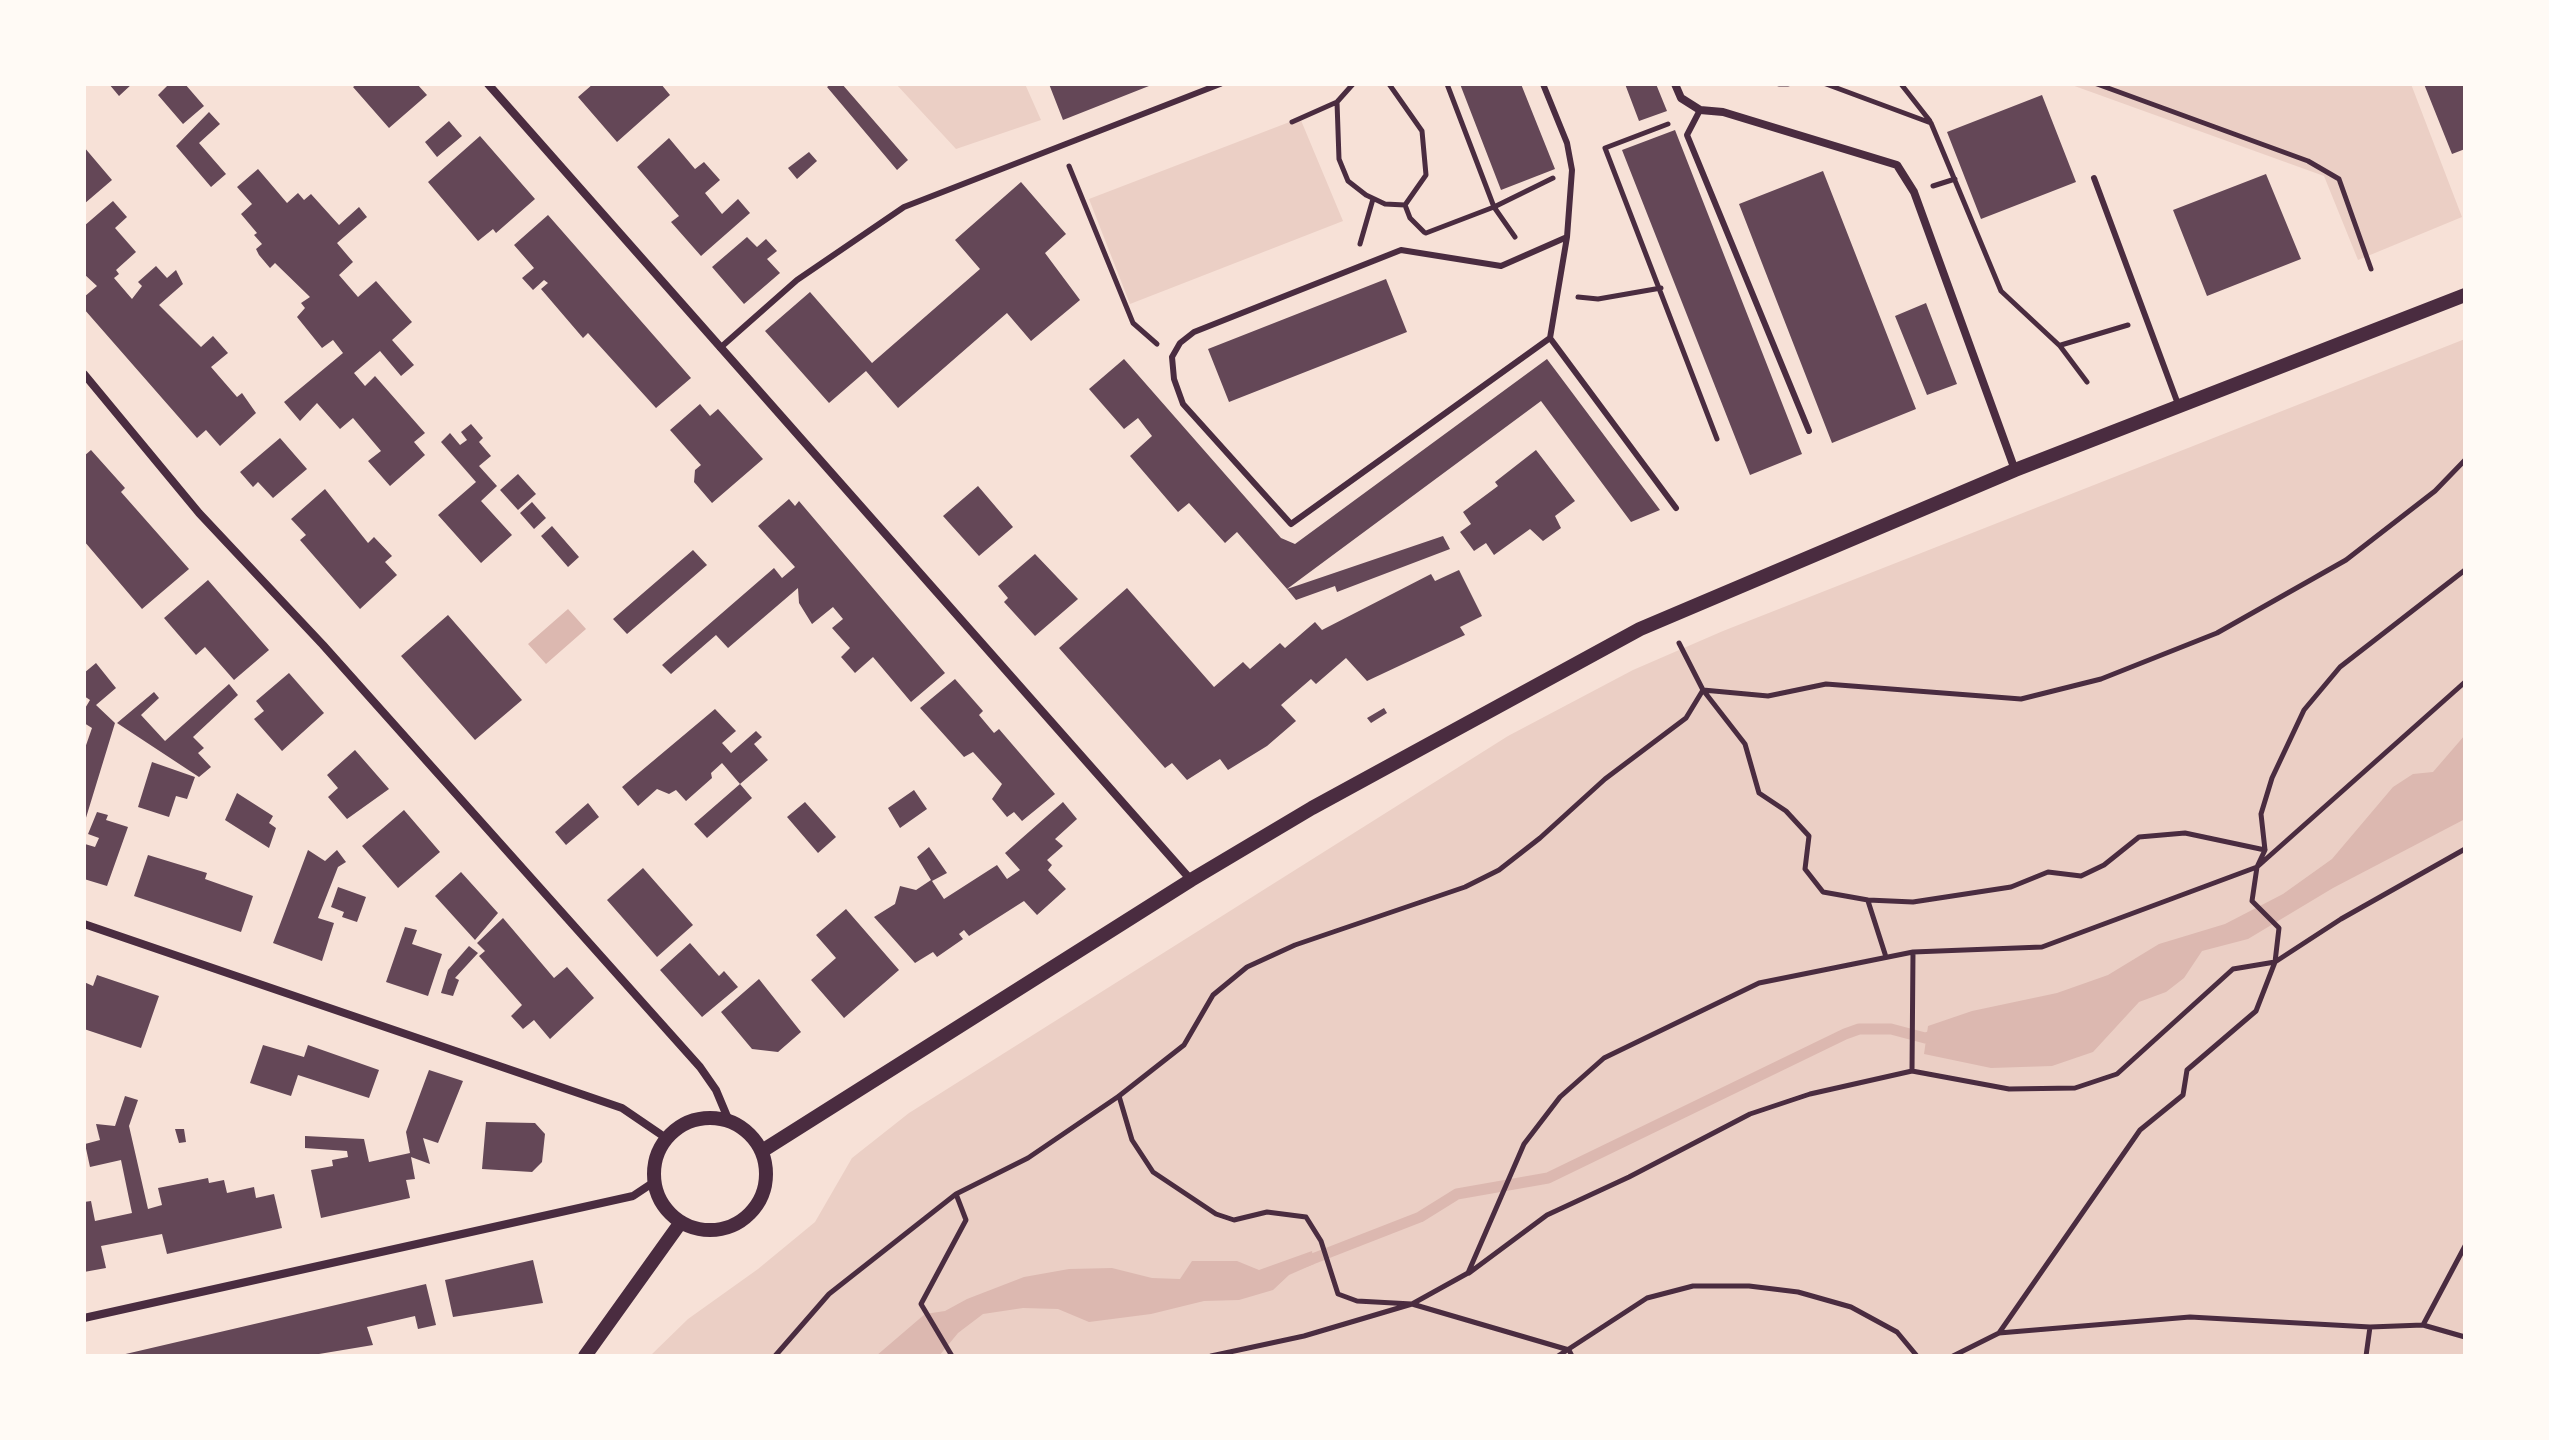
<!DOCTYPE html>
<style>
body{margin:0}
#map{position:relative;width:2549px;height:1440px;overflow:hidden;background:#f7e1d7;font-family:Signika,sans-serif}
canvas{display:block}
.frame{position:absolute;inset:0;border:86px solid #fffaf5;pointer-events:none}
</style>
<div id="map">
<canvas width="2549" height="1440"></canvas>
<div class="frame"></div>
</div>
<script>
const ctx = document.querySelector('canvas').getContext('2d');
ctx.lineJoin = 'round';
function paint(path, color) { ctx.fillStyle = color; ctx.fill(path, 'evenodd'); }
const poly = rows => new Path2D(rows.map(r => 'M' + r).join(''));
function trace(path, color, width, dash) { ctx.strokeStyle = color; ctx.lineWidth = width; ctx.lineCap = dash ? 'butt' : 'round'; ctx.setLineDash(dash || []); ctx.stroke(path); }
paint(poly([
 [896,84,1025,84,1041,120,956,149],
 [2069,84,2411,84,2462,217,2358,260,2324,176],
 [1300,118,1343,221,1130,304,1089,199],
 [2465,339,2465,1356,650,1356,688,1319,758,1269,815,1222,852,1158,909,1113,1508,736,1633,670,1723,631]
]), '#ebcfc5');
paint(poly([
 [568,609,586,629,546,664,528,644],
 [2465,735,2465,819,2333,888,2248,939,2202,951,2184,978,2166,992,2139,1002,2093,1052,2052,1066,1991,1068,1924,1054,1928,1026,1972,1011,2057,993,2108,975,2159,944,2225,924,2283,894,2332,859,2393,787,2413,774,2433,772],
 [1312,1251,1314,1264,1289,1275,1273,1290,1239,1300,1204,1301,1151,1314,1089,1322,1058,1309,1023,1308,983,1314,958,1333,939,1356,876,1356,925,1314,945,1311,967,1299,1024,1277,1069,1269,1112,1268,1152,1278,1180,1279,1192,1261,1237,1261,1259,1270]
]), '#dcb8b0');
trace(poly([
 [1302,1263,1420,1217,1457,1194,1548,1178,1845,1034,1859,1029,1891,1029,1925,1038,1936,1035]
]), '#dcb8b0', 11);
paint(poly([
 [109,84,132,84,119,96],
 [169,84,185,84,204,106,183,124,158,95],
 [357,84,417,84,427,95,389,128,353,87],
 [593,84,661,84,670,95,617,142,578,97],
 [831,84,842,84,908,160,897,170,827,87],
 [1049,84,1154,84,1063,120],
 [1460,84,1521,84,1555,169,1501,190],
 [1625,84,1656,84,1667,111,1639,121],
 [2424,84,2465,84,2465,149,2452,154],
 [2042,95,2076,182,1981,219,1947,132],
 [209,112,220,124,199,143,226,174,211,187,176,146],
 [449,121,462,136,437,157,425,142],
 [1675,130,1802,454,1750,475,1622,150],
 [480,136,535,199,496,233,493,229,478,241,428,182],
 [669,138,695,169,704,162,720,180,705,193,722,214,738,199,750,213,701,256,671,222,679,216,637,167],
 [84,147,112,180,84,204],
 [809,152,817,161,797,179,788,168],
 [258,169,287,203,298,193,304,200,311,194,339,225,359,207,367,217,337,243,353,262,339,275,358,297,376,281,412,322,392,340,414,365,401,376,380,351,354,373,365,386,375,376,425,433,414,442,425,455,390,486,368,461,381,451,353,418,340,429,317,403,300,421,284,402,343,353,333,340,322,348,297,317,305,308,301,303,310,297,275,263,270,268,259,255,256,249,262,244,254,235,257,233,241,214,252,204,237,187],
 [1823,171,1916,409,1832,443,1739,204],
 [2266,174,2301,259,2207,296,2173,210],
 [1021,182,1066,234,1045,253,1080,300,1031,341,1007,313,898,408,866,371,829,403,765,331,810,292,872,363,980,269,955,240],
 [113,201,127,217,115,228,136,252,116,270,119,274,114,278,132,299,142,286,138,282,156,266,167,278,176,270,183,284,159,305,201,347,213,336,228,353,211,367,237,397,242,393,256,413,220,446,206,430,197,438,84,309,84,297,97,286,84,274,84,226],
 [548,215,691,378,656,408,588,333,583,338,541,289,548,283,544,280,533,290,522,278,534,268,514,245],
 [747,237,757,247,766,239,777,251,767,259,780,273,744,304,712,267],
 [1386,279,1407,332,1229,402,1208,349],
 [1926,303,1957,384,1927,395,1895,316],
 [1124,359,1281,538,1295,544,1547,359,1660,510,1631,522,1541,401,1287,589,1237,532,1225,543,1189,503,1178,512,1130,456,1152,436,1138,418,1124,429,1089,389],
 [700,404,710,416,718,409,763,459,712,503,694,482,695,470,701,465,670,430],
 [471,424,483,438,479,442,491,456,479,466,497,486,481,501,512,535,481,563,438,515,476,482,441,442,450,433,460,445,467,440,461,432],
 [280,438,307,469,273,498,258,482,253,487,240,472],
 [91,450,125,488,121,492,189,569,142,609,84,541,84,456],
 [1536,450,1575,501,1555,516,1561,528,1543,541,1530,529,1494,555,1486,543,1474,551,1460,532,1471,524,1463,512,1498,486,1495,482],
 [518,474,536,494,518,510,500,490],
 [978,486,1013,527,979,556,943,516],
 [325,489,368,543,374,537,392,556,385,562,397,575,360,609,300,540,306,535,291,519],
 [789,499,795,506,799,501,945,673,911,702,873,657,855,673,841,657,850,648,832,628,843,619,833,607,812,624,799,603,798,588,728,648,716,635,671,674,662,665,774,568,782,578,795,567,758,526],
 [532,502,546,518,534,529,520,513],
 [552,526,579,557,568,567,541,536],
 [1443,536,1450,549,1337,592,1335,586,1296,600,1287,589],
 [693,550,707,565,627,634,613,619],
 [1035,554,1078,599,1035,636,1004,602,1008,598,998,586],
 [1459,570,1482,616,1460,627,1465,635,1367,681,1346,658,1316,684,1311,679,1281,705,1296,721,1267,746,1228,770,1220,759,1187,780,1172,763,1165,768,1059,648,1127,588,1214,687,1243,662,1250,669,1280,643,1285,648,1315,622,1322,630,1431,574,1435,581],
 [208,580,269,650,234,680,205,647,196,655,164,618],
 [448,615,522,700,475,740,401,656],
 [96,663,116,688,96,705,115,723,85,821,84,751,92,728,84,723,84,710,90,700,84,696,84,673],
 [289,673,324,713,282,751,254,719,264,711,256,701],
 [955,679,983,711,979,715,994,733,999,729,1055,794,1022,821,1014,812,1007,817,992,799,1002,784,973,752,964,757,920,708],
 [229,684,238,695,193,737,204,748,198,753,211,767,199,777,117,723,154,692,159,698,141,715,165,741],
 [1384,708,1387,713,1371,723,1367,718],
 [715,709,736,731,722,743,731,753,756,731,762,737,754,744,768,760,740,784,722,763,711,773,712,778,686,801,676,790,669,794,657,789,638,806,622,787],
 [355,750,389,789,347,819,328,797,338,788,327,775],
 [152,762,195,777,187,799,176,796,169,817,138,807],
 [740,784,752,798,707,838,694,824],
 [914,790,927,809,900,828,888,808],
 [237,793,273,816,269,823,276,828,269,848,225,820],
 [805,802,836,837,818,853,787,817],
 [1063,802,1077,819,1055,839,1063,846,1047,860,1052,865,1048,870,1066,889,1037,915,1024,901,969,936,964,930,959,934,963,939,937,957,933,952,915,963,874,917,895,904,900,886,916,890,931,880,917,857,929,847,947,873,932,881,944,899,997,865,1007,879,1020,870,1005,853],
 [588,803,599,817,566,845,555,832],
 [404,810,440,852,398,888,362,846],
 [97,812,108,815,106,820,128,827,107,886,84,879,85,844,95,847,99,838,88,834],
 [308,850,325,861,337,850,346,862,338,867,318,918,334,923,322,961,273,943],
 [148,855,207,873,205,879,253,896,241,932,134,896],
 [643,868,693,925,657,957,607,900],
 [461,872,498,913,475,940,435,896],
 [338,887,366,897,357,922,342,917,344,912,331,907],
 [846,909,899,970,844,1018,811,980,836,958,816,935],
 [503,918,554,978,567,967,594,998,550,1039,534,1020,523,1029,511,1016,522,1005,479,956,485,951,477,943],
 [405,927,417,930,412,944,442,954,428,996,386,982],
 [690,943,719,976,724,971,738,987,702,1017,660,970],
 [469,946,478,953,455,978,459,980,453,996,441,993,448,970],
 [97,975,159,996,141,1048,84,1029,84,982,93,986],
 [759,979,801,1032,778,1052,752,1049,721,1012],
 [263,1045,304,1057,308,1045,379,1070,369,1098,298,1075,291,1096,250,1083],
 [429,1070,463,1081,438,1143,423,1138,430,1164,411,1157,415,1179,406,1180,410,1198,321,1218,311,1170,333,1166,332,1160,348,1157,347,1151,305,1148,305,1136,364,1139,369,1162,410,1153,406,1132],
 [125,1096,138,1100,129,1126,148,1209,162,1205,158,1188,208,1178,209,1183,224,1180,227,1193,254,1187,256,1198,274,1194,282,1228,167,1254,162,1234,101,1246,106,1268,84,1272,84,1202,91,1201,95,1221,132,1213,121,1160,90,1167,85,1144,100,1140,96,1124,115,1126],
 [486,1122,535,1123,545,1134,542,1162,532,1172,482,1169],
 [175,1129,184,1129,186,1142,179,1143],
 [533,1260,543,1303,453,1317,445,1280],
 [426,1284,436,1325,418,1329,415,1316,367,1327,373,1345,307,1356,117,1356]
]), '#644757');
trace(poly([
 [1353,84,1337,102,1339,159,1348,181,1366,195,1385,204,1405,205],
 [1389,84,1422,131,1426,175,1405,205,1410,218,1424,232],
 [1447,84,1494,207,1515,237],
 [1779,84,1788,84],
 [1826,84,1931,123,2001,291,2060,346,2087,382],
 [1901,84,1930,121],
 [2097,84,2308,161,2339,179,2371,269],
 [1292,122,1337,102],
 [1668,124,1605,148,1717,439],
 [1069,166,1133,323,1157,344],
 [1933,186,1955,179],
 [1426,233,1494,207,1553,178],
 [1360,244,1373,199],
 [1578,297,1598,299,1661,288],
 [2061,345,2128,325],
 [1679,643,1703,690,1745,744,1759,793,1786,811,1809,836,1805,869,1823,892,1868,900,1913,902,2011,887,2048,872,2081,876,2104,865,2139,837,2185,833,2265,850,2261,814,2272,778,2304,710,2340,667,2465,570],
 [1868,901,1886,957],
 [1912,1071,1913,952],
 [1119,1096,1132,1140,1153,1172,1216,1214,1234,1220,1267,1212,1306,1217,1321,1241,1338,1294,1357,1301,1412,1304,1569,1350,1572,1356],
 [1469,1273,1547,1215,1629,1177,1750,1114,1810,1094,1912,1071,2009,1089,2075,1088,2117,1074,2233,969,2275,962,2279,928,2252,901,2257,867,2265,850],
 [2423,1325,2465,1246],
 [1999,1333,2140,1130,2183,1095,2187,1070,2256,1011,2275,962,2341,919,2465,849],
 [775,1356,829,1294,956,1194,1028,1158,1119,1096,1184,1045,1213,995,1247,967,1295,945,1465,887,1499,870,1540,838,1605,779,1686,718,1703,690,1768,696,1826,684,2021,699,2101,679,2217,633,2346,560,2435,491,2465,460],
 [952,1356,921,1304,966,1220,956,1194],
 [1211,1356,1304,1336,1412,1304,1468,1273,1524,1144,1560,1097,1604,1058,1759,983,1913,952,2042,947,2257,867,2465,682],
 [1558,1356,1647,1298,1693,1286,1749,1286,1798,1292,1851,1307,1897,1332,1917,1356],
 [1953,1356,1999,1333,2190,1317,2370,1327,2423,1325,2465,1337],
 [2366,1356,2370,1327]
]), '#4a2c40', 5);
trace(poly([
 [1543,84,1567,143,1572,170,1567,237,1501,266,1401,250,1194,332,1180,343,1172,357,1174,379,1183,404,1291,524,1550,338,1567,237],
 [1700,110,1687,135,1809,431],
 [2094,178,2178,404],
 [1550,338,1676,508],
 [720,348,797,280,904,207,1220,84]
]), '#4a2c40', 6);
trace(poly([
 [488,84,1191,880],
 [1675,84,1681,98,1700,110,1723,112,1897,165,1914,192,2015,470],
 [84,374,199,513,323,645,700,1067,716,1090,729,1121],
 [84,924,622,1108,666,1138],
 [84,1318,633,1196,654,1182]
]), '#4a2c40', 8);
trace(poly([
 '654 1174a56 56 0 1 1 112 0a56 56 0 1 1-112 0Z',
 [762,1151,1191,880,1312,808,1640,629,2015,470,2465,295],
 [585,1356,681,1222]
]), '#4a2c40', 14);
</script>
